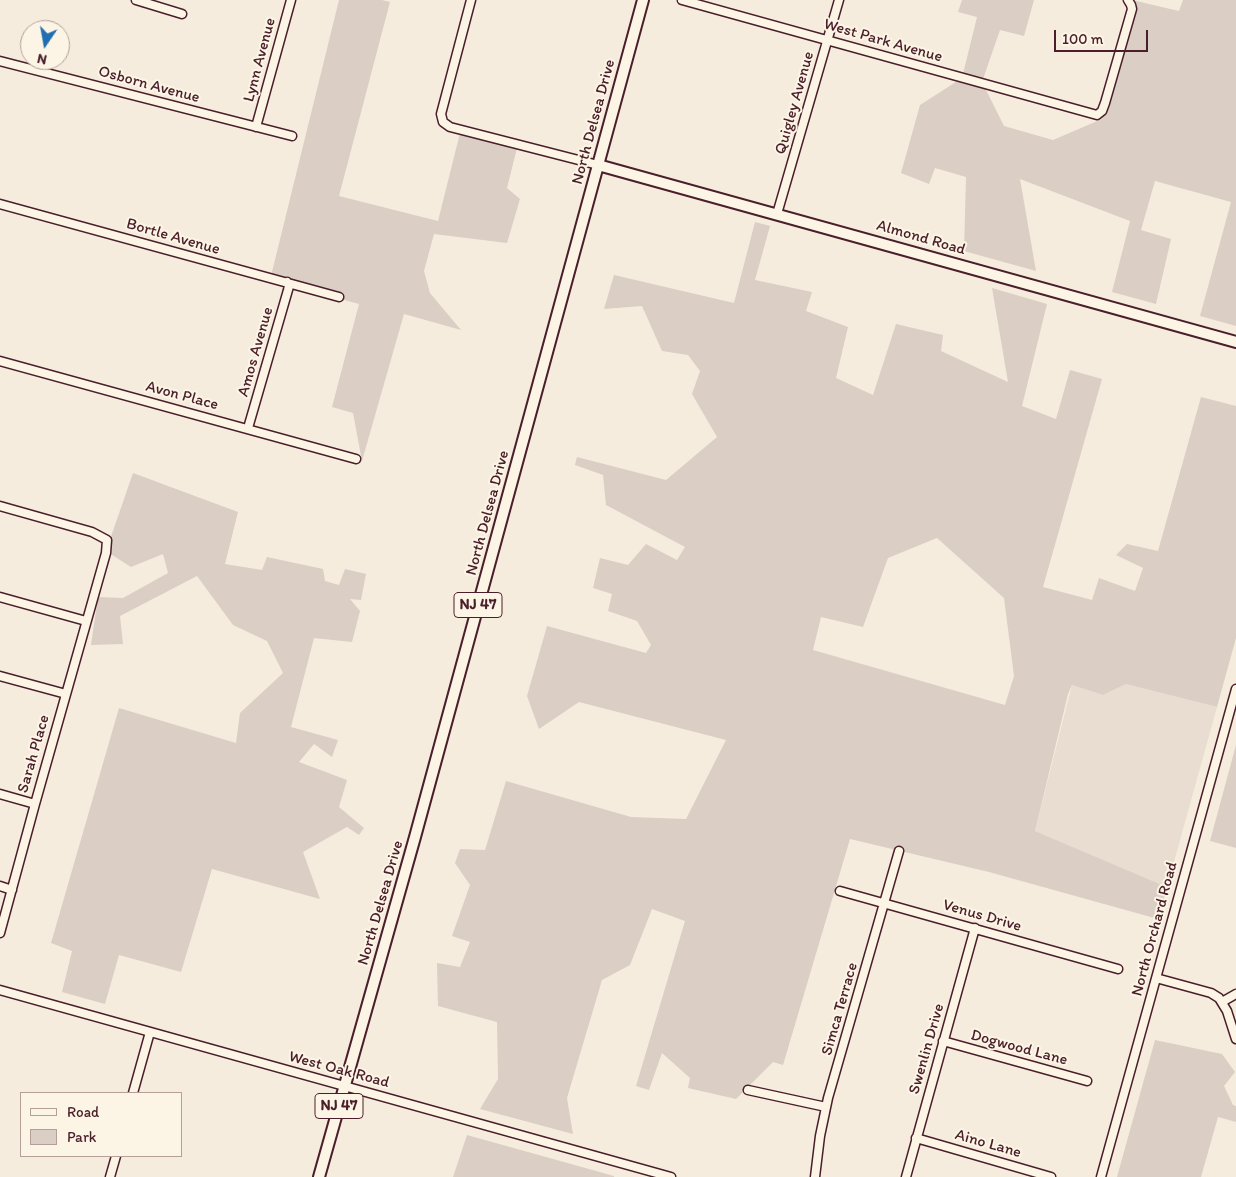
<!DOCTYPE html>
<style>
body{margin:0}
#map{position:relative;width:1236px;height:1177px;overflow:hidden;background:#f5ecde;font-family:Itim,sans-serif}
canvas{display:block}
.legend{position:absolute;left:20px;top:1092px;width:162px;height:65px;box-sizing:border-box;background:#fcf5e5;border:1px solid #b59f9b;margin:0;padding:6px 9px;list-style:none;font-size:15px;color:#4a1f2b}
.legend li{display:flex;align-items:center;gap:10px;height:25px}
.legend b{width:25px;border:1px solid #b59f9b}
.north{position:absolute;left:20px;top:20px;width:50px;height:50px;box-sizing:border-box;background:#fcf5e5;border:1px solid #b59f9b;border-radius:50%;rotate:192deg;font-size:14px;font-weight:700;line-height:20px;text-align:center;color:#4a1f2b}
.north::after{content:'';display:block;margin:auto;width:18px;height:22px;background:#1f6fb2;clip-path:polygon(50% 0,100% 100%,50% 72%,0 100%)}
.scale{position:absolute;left:1054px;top:30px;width:94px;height:22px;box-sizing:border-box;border:2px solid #4a1f2b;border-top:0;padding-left:6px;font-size:15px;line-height:18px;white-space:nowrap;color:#4a1f2b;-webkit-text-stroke:4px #fcf5e5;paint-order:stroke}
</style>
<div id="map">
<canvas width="1236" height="1177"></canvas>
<ul class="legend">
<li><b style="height:6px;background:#fcf5e5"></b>Road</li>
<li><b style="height:14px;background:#dbcec4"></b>Park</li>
</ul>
<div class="north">N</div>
<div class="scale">100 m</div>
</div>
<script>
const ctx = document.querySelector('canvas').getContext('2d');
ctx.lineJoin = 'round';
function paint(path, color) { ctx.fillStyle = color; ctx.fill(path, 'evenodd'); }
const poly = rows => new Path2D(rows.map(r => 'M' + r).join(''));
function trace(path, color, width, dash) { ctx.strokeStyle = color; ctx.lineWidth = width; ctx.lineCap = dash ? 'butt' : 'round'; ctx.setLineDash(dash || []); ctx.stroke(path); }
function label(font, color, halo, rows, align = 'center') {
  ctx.font = font + ' Itim,sans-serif'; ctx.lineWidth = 4; ctx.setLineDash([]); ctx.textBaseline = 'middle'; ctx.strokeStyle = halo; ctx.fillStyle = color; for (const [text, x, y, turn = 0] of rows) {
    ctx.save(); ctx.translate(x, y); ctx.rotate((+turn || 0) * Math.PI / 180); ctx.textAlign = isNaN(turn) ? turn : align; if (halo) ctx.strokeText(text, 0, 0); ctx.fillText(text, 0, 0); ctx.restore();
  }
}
paint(poly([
 [1126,684,1217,707,1167,887,1035,831,1072,685,1103,695]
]), '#e8ddd0');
paint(poly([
 [339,0,382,0,390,2,339,196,438,221,461,129,518,144,507,188,520,199,507,243,434,234,424,271,430,293,461,330,404,314,362,461,353,413,332,407,359,304,270,280],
 [962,0,1034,0,1024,36,1000,30,982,82,1004,126,1053,140,1102,119,1132,0,1179,11,1183,0,1236,0,1236,326,1200,316,1231,202,1155,181,1141,230,1171,239,1156,304,1112,292,1130,221,1020,179,1036,271,964,251,966,177,935,168,929,184,901,173,920,105,962,78,977,17,958,12],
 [755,222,770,226,755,280,812,292,806,311,848,327,836,378,873,395,896,324,943,335,941,351,1008,382,992,288,1047,304,1022,406,1056,419,1070,370,1102,379,1043,587,1092,600,1099,578,1135,591,1143,568,1116,555,1127,544,1158,551,1201,397,1236,406,1236,638,1217,707,1126,684,1103,695,1072,685,1068,694,1035,831,1167,887,1158,919,989,872,850,839,783,1065,773,1062,736,1099,688,1088,690,1078,662,1053,649,1090,636,1086,685,921,652,909,630,965,602,980,567,1098,573,1134,480,1109,498,1079,497,1022,438,1006,437,963,460,967,470,942,452,936,470,885,455,863,460,849,485,850,506,781,631,817,686,819,726,740,579,702,539,729,527,696,547,626,646,653,651,645,637,621,608,611,612,594,593,588,600,558,628,565,646,544,677,560,685,547,606,505,603,475,575,465,577,457,666,480,717,437,692,394,700,371,688,355,662,351,642,306,604,309,614,275,734,303],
 [937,538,1004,598,1014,676,1005,705,813,650,821,617,863,627,888,558],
 [133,473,238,512,225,564,262,570,267,557,323,569,325,581,339,585,345,569,366,574,361,600,350,599,360,611,352,642,314,638,291,727,338,740,332,757,314,744,299,762,347,780,339,807,364,828,359,835,347,827,303,852,320,899,212,869,181,972,119,955,105,1004,62,992,72,951,51,943,119,708,236,743,240,713,283,673,267,641,233,625,197,576,120,616,123,644,91,645,98,597,123,598,168,573,163,554,131,567,106,551],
 [1236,745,1236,848,1210,841],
 [1155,1040,1222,1054,1235,1072,1224,1086,1233,1105,1236,1106,1236,1122,1218,1117,1201,1177,1117,1177],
 [467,1135,614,1176,614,1177,453,1177]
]), '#dbcec4');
const minor = poly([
 [136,0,182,14],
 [471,0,441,114,443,122,450,127,598,165],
 [682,0,1097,115,1102,111,1105,103,1132,9,1131,5,1128,0],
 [0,61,292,136],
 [256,127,291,0],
 [0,204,339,297],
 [777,214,839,0],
 [0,361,356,459],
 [248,428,288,290,289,286,287,282],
 [0,506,92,532,107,540,106,553,35,804,0,933],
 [0,597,86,621],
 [0,676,66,694],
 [0,794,35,804],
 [0,886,12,890],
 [840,891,1118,969],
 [1156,978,1211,993,1219,998,1227,1011,1236,1039],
 [0,990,671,1177],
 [1222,1002,1236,994],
 [943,1041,1087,1081],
 [748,1090,826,1107],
 [133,1093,150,1032],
 [916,1138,1051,1177],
 [110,1177,116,1156],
 [815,1177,820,1136,828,1098,899,851],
 [906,1177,975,928],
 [1101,1177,1236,689]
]);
const major = poly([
 [598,165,1236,342],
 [319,1177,415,837,643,0]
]);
trace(minor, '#4a1f2b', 11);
trace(major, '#4a1f2b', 14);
trace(minor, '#fcf5e5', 8);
trace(major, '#fcf5e5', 10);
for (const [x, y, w] of [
 [478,605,48],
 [339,1106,48]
]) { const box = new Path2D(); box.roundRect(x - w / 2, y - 12.5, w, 25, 4); ctx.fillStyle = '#fcf5e5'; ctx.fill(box); trace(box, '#4a1f2b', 1); }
label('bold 15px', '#4a1f2b', null, [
 ["NJ 47",478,605],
 ["NJ 47",339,1106]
]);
label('16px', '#4a1f2b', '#fcf5e5', [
 ["West Park Avenue",883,41,16],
 ["Lynn Avenue",260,60,-75],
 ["Osborn Avenue",149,85,15],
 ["Quigley Avenue",795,103,-74],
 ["North Delsea Drive",594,122,-75],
 ["Bortle Avenue",173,237,16],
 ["Almond Road",921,238,16],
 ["Amos Avenue",256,352,-74],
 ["Avon Place",182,396,15],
 ["North Delsea Drive",488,513,-75],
 ["Sarah Place",34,754,-74],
 ["North Delsea Drive",381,903,-74],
 ["Venus Drive",982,916,16],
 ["North Orchard Road",1155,929,-75],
 ["Simca Terrace",840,1009,-74],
 ["Dogwood Lane",1019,1048,15],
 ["Swenlin Drive",927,1049,-74],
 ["West Oak Road",339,1070,15],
 ["Aino Lane",988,1144,16]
]);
</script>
